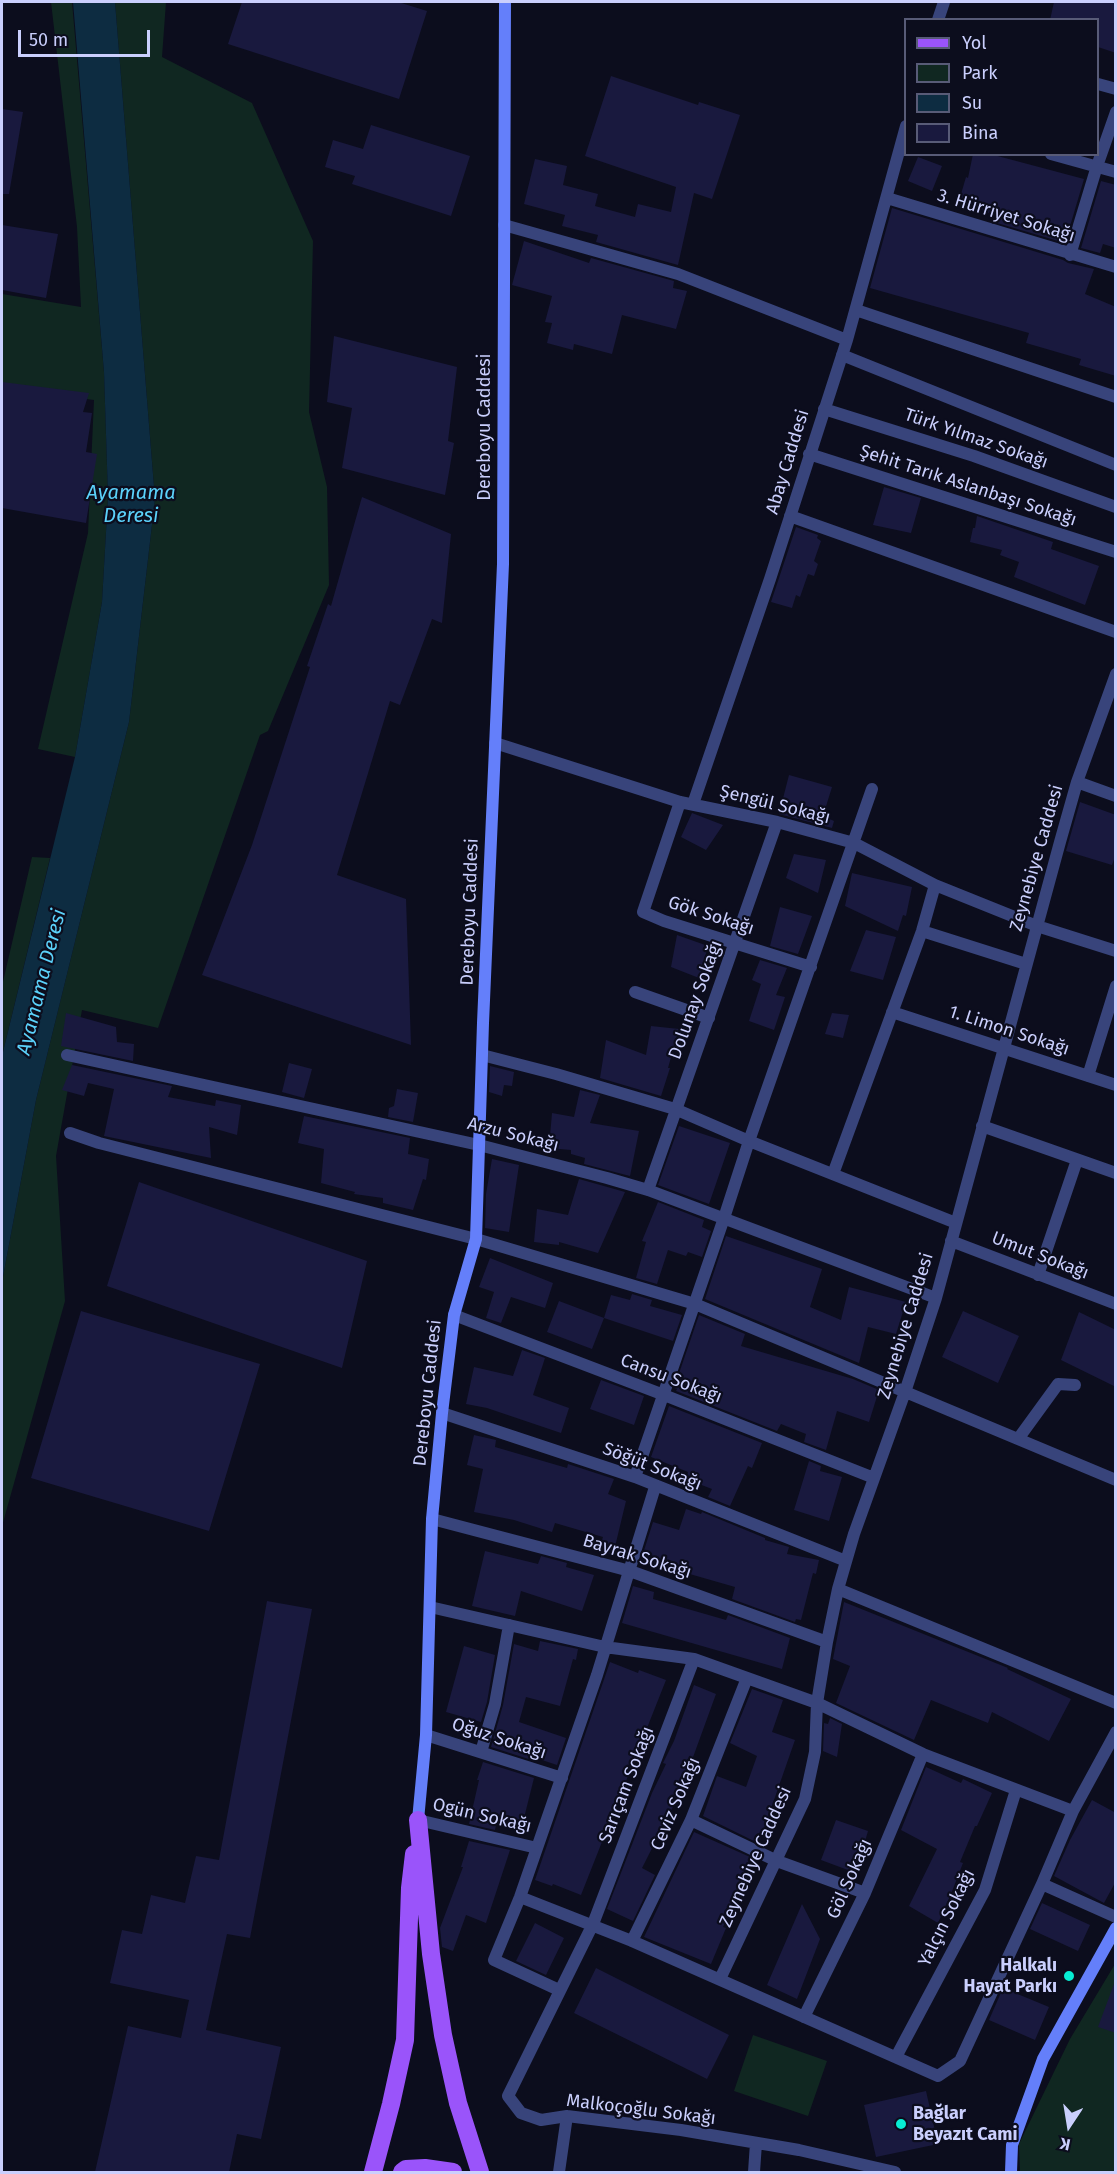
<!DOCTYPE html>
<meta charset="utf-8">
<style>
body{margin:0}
#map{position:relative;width:1117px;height:2174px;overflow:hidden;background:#0c0d1d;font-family:"Fira Sans",sans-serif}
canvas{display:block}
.frame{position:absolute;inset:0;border:3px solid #cacffd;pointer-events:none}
.legend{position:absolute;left:904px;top:18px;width:195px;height:138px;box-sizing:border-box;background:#0c0d1d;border:2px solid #585b77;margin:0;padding:8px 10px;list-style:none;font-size:18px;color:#cacffd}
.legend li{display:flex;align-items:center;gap:12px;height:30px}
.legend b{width:30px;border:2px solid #585b77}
.north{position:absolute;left:1039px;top:2096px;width:60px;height:60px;-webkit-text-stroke:4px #0c0d1d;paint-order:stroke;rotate:192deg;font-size:16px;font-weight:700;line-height:24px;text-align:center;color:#cacffd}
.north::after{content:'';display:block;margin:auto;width:21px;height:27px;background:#cacffd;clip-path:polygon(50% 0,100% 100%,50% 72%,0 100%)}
.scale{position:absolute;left:18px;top:30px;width:132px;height:27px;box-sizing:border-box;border:3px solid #cacffd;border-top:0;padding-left:8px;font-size:18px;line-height:21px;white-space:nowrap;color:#cacffd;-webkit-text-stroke:4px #0c0d1d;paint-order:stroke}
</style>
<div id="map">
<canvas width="1117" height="2174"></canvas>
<div class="frame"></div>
<ul class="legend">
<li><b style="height:8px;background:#9a54fa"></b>Yol</li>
<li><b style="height:16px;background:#102721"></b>Park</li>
<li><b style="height:16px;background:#0d2c41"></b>Su</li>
<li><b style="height:16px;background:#19193e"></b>Bina</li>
</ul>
<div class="north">K</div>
<div class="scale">50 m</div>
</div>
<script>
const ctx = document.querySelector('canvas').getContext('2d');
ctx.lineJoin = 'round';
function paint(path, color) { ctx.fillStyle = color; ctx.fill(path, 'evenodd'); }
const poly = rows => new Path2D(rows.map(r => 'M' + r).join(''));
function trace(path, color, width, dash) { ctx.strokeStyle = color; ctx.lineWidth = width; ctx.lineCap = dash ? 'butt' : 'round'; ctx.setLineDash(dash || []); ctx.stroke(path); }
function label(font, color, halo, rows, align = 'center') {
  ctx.font = font + ' "Fira Sans",sans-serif'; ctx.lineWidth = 4.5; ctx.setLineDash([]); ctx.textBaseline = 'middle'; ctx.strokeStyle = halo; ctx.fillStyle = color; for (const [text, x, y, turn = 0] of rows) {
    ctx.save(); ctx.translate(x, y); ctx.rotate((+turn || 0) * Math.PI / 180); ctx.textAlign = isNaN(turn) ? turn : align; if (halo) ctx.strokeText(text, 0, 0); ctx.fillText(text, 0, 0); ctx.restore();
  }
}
paint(poly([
 [51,2,72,2,104,372,108,497,102,602,75,757,38,749,88,533,94,400,2,388,2,294,81,307,77,227],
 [115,2,166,2,162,57,252,103,313,241,309,412,327,487,329,585,268,731,260,735,158,1028,82,1010,56,1156,65,1301,2,1526,2,1282,36,1100,129,722,155,499],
 [32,857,50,858,2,1056,2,986],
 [1115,1964,1115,2172,1020,2172,1019,2144,1070,2039],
 [753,2035,827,2061,808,2116,734,2091]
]), '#102721');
paint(poly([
 [73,2,115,2,155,499,129,722,36,1100,2,1282,2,1056,75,757,102,602,108,497,104,372]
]), '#0d2c41');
paint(poly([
 [242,2,398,2,427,11,399,99,228,44],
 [1054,2,1116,2,1116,53,1098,47,1098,20,1050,20],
 [611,76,698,105,699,102,740,115,712,199,694,193,678,265,596,242,598,235,562,226,565,215,524,204,535,159,567,166,563,185,598,194,595,206,635,217,638,204,671,212,676,187,585,156],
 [2,109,23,112,9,194,2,194],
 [371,125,470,156,451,216,352,184,355,176,325,167,333,140,363,149],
 [973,154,990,154,1084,179,1065,243,997,223,999,217,959,201,966,177,968,178],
 [918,157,942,166,932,191,908,181],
 [1101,181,1116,185,1116,248,1103,244,1100,253,1081,248],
 [892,208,1063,260,1068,263,1094,269,1085,294,1116,307,1116,376,1079,365,1081,359,1026,343,1029,333,870,288],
 [2,225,58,234,46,298,2,290],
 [524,241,589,263,591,258,674,281,673,288,687,291,676,329,622,315,612,354,574,344,573,350,547,343,552,323,545,322,552,296,512,285],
 [334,336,457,367,448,441,454,443,445,495,342,468,352,408,327,402],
 [2,382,89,393,83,412,92,413,86,452,97,454,86,523,2,508],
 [884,487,921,498,911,533,873,525],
 [362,497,451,534,442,623,432,619,400,705,390,701,337,875,406,899,411,1045,202,975,252,845,310,667,307,666,328,604,331,606],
 [977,516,1053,542,1051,549,1099,566,1085,605,1014,577,1019,562,1000,555,1002,550,970,542,973,528,975,528],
 [796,527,818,535,817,538,821,541,814,561,818,564,814,576,808,574,800,597,796,595,792,608,771,602],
 [789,775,832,787,823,816,834,821,832,828,779,814],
 [1080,802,1116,815,1116,854,1112,865,1066,851],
 [692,813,723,825,706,850,681,837],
 [794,854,826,860,818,893,786,878],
 [852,873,912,887,906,916,903,915,898,931,845,906],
 [780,907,812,916,798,954,770,946],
 [866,930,896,937,883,980,850,971],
 [677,935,708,946,699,978,671,967],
 [760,960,787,968,776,995,785,997,774,1030,749,1021,761,984,752,980],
 [66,1013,116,1027,117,1042,134,1044,133,1061,61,1046],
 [832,1013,849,1015,843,1038,825,1034],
 [651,1026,679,1029,668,1068,670,1068,661,1096,600,1078,606,1040,646,1055],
 [289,1063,312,1069,304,1098,282,1092],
 [72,1065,172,1086,168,1097,215,1106,216,1100,241,1105,237,1135,209,1127,211,1158,104,1136,114,1089,88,1083,84,1096,62,1090],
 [490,1066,514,1072,512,1086,504,1085,502,1096,489,1092],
 [397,1089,418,1093,413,1122,388,1117,389,1108,394,1106],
 [580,1090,600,1095,590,1123,639,1131,630,1176,584,1164,585,1158,571,1154,571,1150,549,1148,552,1113,574,1117],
 [304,1116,410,1138,408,1154,429,1159,426,1180,423,1179,413,1210,383,1203,383,1198,354,1194,355,1192,321,1183,324,1149,298,1143],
 [679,1126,730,1143,709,1204,658,1185],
 [492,1159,519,1165,509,1232,485,1228,486,1194],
 [579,1179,625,1192,598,1253,559,1242,559,1245,534,1242,537,1209,568,1215],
 [139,1182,367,1261,342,1368,107,1286],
 [658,1202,704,1220,702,1227,711,1231,702,1257,688,1252,686,1256,668,1250,657,1284,636,1278,646,1242,642,1241],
 [726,1236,822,1269,810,1307,841,1320,849,1287,906,1302,896,1334,868,1327,859,1363,705,1299],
 [490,1258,553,1283,545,1308,511,1297,501,1323,486,1318,494,1292,479,1287],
 [632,1294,652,1300,650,1306,682,1315,673,1341,604,1318,611,1295,630,1300],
 [559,1301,604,1318,592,1349,547,1332],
 [81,1311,260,1364,209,1531,31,1478],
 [963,1311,1019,1336,998,1383,942,1357],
 [1079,1312,1116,1330,1116,1387,1061,1360],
 [699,1315,745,1334,741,1346,853,1379,879,1390,869,1422,837,1411,826,1450,804,1442,806,1434,781,1424,777,1431,676,1391,677,1389,674,1388],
 [522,1350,545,1358,533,1395,569,1408,561,1433,487,1408,466,1404,474,1367,513,1376],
 [601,1380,644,1396,634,1425,590,1409],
 [669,1406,762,1443,752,1468,748,1466,730,1506,708,1497,712,1489,686,1479,688,1472,651,1457],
 [474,1435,496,1440,495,1447,567,1468,568,1464,614,1479,608,1494,626,1501,613,1555,598,1552,603,1537,555,1523,552,1532,514,1520,474,1512,483,1469,467,1465],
 [809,1461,821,1466,820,1471,842,1477,829,1521,794,1510],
 [686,1509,701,1514,702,1512,765,1538,765,1540,789,1547,787,1554,819,1560,816,1574,813,1573,801,1620,796,1619,795,1622,732,1599,735,1587,641,1560,653,1522,679,1530],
 [485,1551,538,1564,541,1556,567,1563,566,1567,594,1575,582,1611,521,1591,515,1616,472,1606],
 [633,1586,654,1592,653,1599,726,1620,728,1615,790,1638,782,1669,622,1623],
 [267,1601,312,1609,250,1938,227,1934,206,2030,281,2047,261,2139,237,2134,229,2172,95,2172,128,2026,181,2038,189,2000,110,1983,122,1930,142,1934,151,1895,185,1903,196,1856,219,1860],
 [844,1602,1008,1668,1007,1669,1071,1699,1049,1741,992,1712,988,1723,931,1700,914,1740,836,1703,850,1666,833,1659],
 [540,1641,578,1649,576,1660,573,1659,560,1706,526,1697,519,1722,566,1738,557,1765,539,1759,538,1762,491,1747,503,1705,514,1644,538,1651],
 [464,1646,495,1655,487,1702,481,1722,446,1712],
 [610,1662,638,1673,639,1670,666,1680,581,1895,553,1884,552,1886,535,1880],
 [694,1685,716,1694,680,1793,642,1868,655,1875,633,1921,607,1909,652,1793,666,1764,663,1763,674,1741],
 [752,1689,783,1700,772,1732,795,1740,760,1840,757,1839,756,1842,703,1816,717,1776,746,1787,757,1756,730,1743],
 [830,1718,842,1724,837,1757,823,1751,824,1723,828,1724],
 [483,1762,534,1778,523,1822,498,1815,495,1830,469,1824,479,1780,477,1780],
 [926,1767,961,1783,963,1779,992,1793,977,1826,975,1826,960,1862,963,1863,951,1894,938,1923,909,1906,937,1849,901,1830],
 [1092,1800,1116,1813,1116,1881,1104,1903,1054,1876,1070,1840],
 [836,1820,868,1831,856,1873,821,1860],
 [694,1832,750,1857,737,1891,740,1892,723,1927,726,1928,711,1964,644,1937],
 [469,1841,510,1850,486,1923,466,1915,453,1951,442,1947,440,1928,463,1867,461,1867],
 [1042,1903,1090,1925,1078,1951,1030,1929],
 [802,1904,820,1939,797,1999,767,1985],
 [535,1923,564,1938,546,1975,516,1961],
 [596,1968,729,2035,707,2079,574,2013],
 [1114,1984,1116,1984,1116,2033,1098,2027],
 [1003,1988,1049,2007,1035,2040,989,2020],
 [926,2091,938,2144,876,2157,864,2105]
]), '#19193e');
trace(poly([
 [938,20,944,2],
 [1098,84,1116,89],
 [1051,154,1116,172],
 [887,198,1116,267],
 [504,225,678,274,847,340],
 [1070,255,1097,166,1116,112],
 [856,310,1116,397],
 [842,355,1116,465],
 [824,409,974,456,1116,507],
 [809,454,1116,552],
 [790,516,1116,632],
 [495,743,680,802,777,822,854,843,935,885,1037,926,1116,951],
 [1077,782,1116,796],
 [680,802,643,912,664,921,811,967],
 [693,804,770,579,847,340,906,126],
 [922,931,1026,964],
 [635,992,709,1018],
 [892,1012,1116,1085],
 [67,1055,479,1145,607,1178,648,1190,936,1298],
 [482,1055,556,1074,675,1109,749,1141,956,1223],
 [1088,1076,1116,986],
 [982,1126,1116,1173],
 [70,1133,99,1143,476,1239,695,1304,1116,1480],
 [833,1174,922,931,935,885],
 [648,1190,777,822],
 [951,1241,1116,1304],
 [1038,1275,1077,1160],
 [454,1315,664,1395,874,1478],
 [442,1413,635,1477,846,1561],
 [1018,1439,1058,1384,1075,1385],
 [635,1477,724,1218,749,1141,872,789],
 [432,1519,630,1571,827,1642],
 [838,1589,1116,1703],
 [430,1607,605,1647,694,1659,817,1703,923,1754,1073,1811],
 [694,1659,593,1924,508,2096,521,2113,541,2120,567,2116,681,2130,799,2150,895,2172],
 [426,1735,562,1778],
 [481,1752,495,1704,509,1625],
 [418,1820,537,1848],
 [691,1820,777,1861,865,1893],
 [1042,1884,1116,1917],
 [520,1897,632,1941,938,2076,960,2061,1042,1884,1073,1811,1116,1732],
 [632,1941,691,1820,747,1678],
 [720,1979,805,1799,815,1752,817,1703,827,1642,838,1589,854,1534,905,1392,936,1298,1060,842,1077,782,1116,674],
 [559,1990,494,1960,520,1897,597,1675,655,1487],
 [804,2017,865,1893,923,1754],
 [896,2057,985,1890,1016,1790],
 [559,2172,567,2116],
 [754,2172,756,2143]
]), '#38447b', 12);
trace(poly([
 [418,1820,426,1735,432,1519,442,1413,454,1315,476,1239,483,1023,503,564,505,2],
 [1011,2172,1012,2145,1043,2059,1116,1928]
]), '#647ffa', 12);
trace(poly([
 [418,1820,431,1954,443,2035,458,2103,480,2172],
 [373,2172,391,2104,405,2040,410,1888,414,1854],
 [402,2172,406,2169,425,2168,453,2172]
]), '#9a54fa', 18);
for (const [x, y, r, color] of [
 [1069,1976,6,"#07edd4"],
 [901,2124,6,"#07edd4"]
]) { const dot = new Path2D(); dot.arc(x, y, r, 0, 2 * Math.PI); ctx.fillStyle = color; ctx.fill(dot); trace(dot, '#0c0d1d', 2); }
label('18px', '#cacffd', '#0c0d1d', [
 ["3. Hürriyet Sokağı",1006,216,17],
 ["Dereboyu Caddesi",485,427,-90],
 ["Türk Yılmaz Sokağı",976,439,19],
 ["Abay Caddesi",788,462,-73],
 ["Şehit Tarık Aslanbaşı Sokağı",968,486,18],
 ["Şengül Sokağı",775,805,14],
 ["Zeynebiye Caddesi",1037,858,-74],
 ["Dereboyu Caddesi",470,912,-88],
 ["Gök Sokağı",711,916,18],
 ["Dolunay Sokağı",696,1000,-70],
 ["1. Limon Sokağı",1009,1031,18],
 ["Arzu Sokağı",513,1135,14],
 ["Umut Sokağı",1040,1256,21],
 ["Zeynebiye Caddesi",906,1326,-73],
 ["Cansu Sokağı",671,1379,21],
 ["Dereboyu Caddesi",428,1393,-84],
 ["Söğüt Sokağı",652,1467,21],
 ["Bayrak Sokağı",637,1557,17],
 ["Oğuz Sokağı",499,1739,18],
 ["Sarıçam Sokağı",627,1785,-69],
 ["Ceviz Sokağı",676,1804,-67],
 ["Ogün Sokağı",482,1816,13],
 ["Zeynebiye Caddesi",756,1857,-66],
 ["Göl Sokağı",850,1879,-66],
 ["Yalçın Sokağı",947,1918,-64],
 ["Malkoçoğlu Sokağı",641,2110,7]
]);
label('bold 18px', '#cacffd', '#0c0d1d', [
 ["Halkalı",1057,1966],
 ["Hayat Parkı",1057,1987],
 ["Bağlar",913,2114,"left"],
 ["Beyazıt Cami",913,2135,"left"]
], 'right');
label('italic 20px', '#5bd1fa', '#0c0d1d', [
 ["Ayamama",131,493],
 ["Deresi",131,516],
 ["Ayamama Deresi",42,982,-76]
]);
</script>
